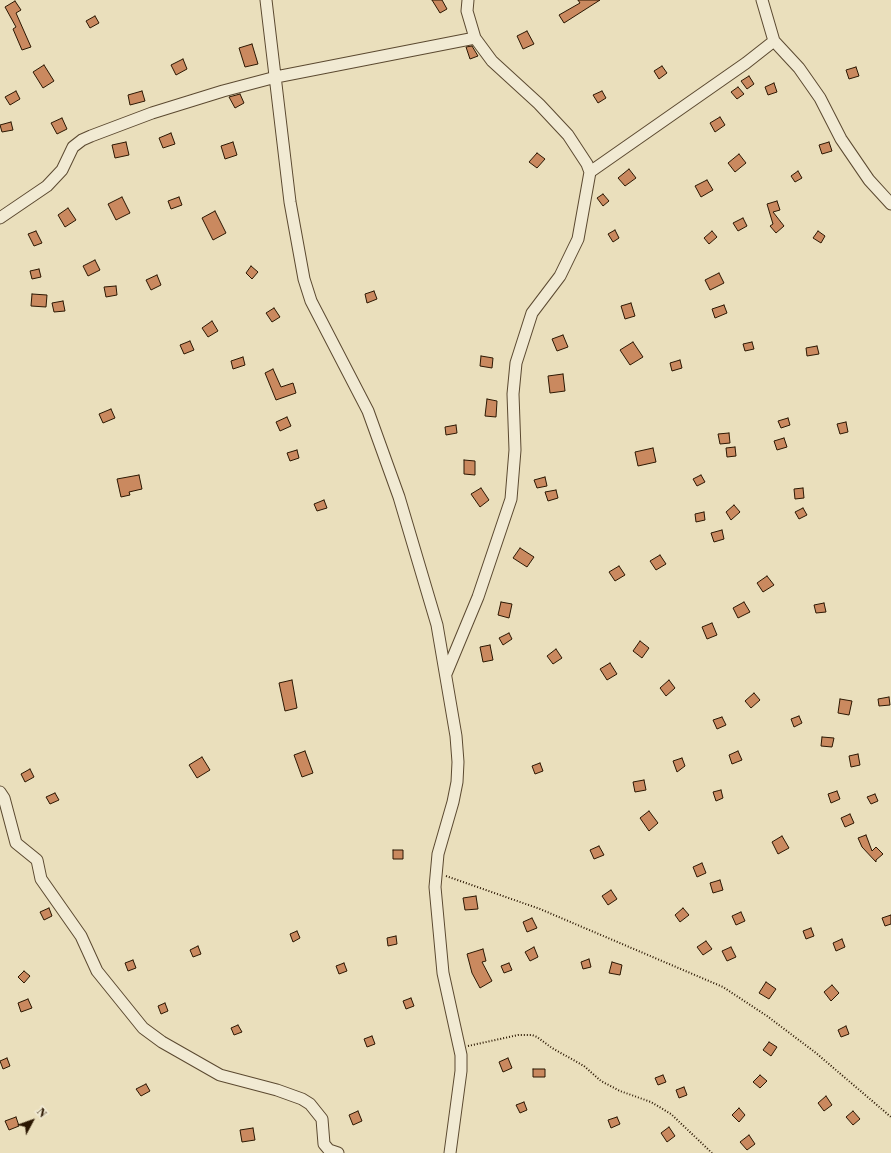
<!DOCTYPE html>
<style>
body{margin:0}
#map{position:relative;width:891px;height:1153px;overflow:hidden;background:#eadfbc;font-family:"Libre Bodoni",serif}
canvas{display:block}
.north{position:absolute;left:12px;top:1101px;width:40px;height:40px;-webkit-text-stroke:3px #f1ead3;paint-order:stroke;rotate:49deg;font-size:11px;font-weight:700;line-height:16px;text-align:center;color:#2b1702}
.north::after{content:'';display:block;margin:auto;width:14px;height:18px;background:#2b1702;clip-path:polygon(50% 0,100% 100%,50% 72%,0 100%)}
</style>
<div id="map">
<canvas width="891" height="1153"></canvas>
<div class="north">N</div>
</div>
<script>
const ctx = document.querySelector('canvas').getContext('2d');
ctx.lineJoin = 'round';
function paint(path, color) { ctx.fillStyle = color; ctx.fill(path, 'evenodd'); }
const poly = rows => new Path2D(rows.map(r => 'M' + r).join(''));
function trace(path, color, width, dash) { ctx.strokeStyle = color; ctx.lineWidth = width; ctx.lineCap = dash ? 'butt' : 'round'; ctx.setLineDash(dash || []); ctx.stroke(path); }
const building = poly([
 [432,0,442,0,447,9,440,13,432,0],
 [578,0,600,0,564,23,559,15,580,3,578,0],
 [15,1,21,10,16,13,31,47,22,50,13,29,16,27,5,7,15,1],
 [95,16,99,23,90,28,86,21,95,16],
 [527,31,534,44,523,49,517,36,527,31],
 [252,44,258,64,245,67,239,48,252,44],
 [472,46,478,56,470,59,466,47,472,46],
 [183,59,187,69,176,75,171,65,183,59],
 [44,65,54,81,43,88,33,72,44,65],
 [662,66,667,73,659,79,654,71,662,66],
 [856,67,859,76,849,79,846,70,856,67],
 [749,76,754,84,747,89,741,81,749,76],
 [774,83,777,92,768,95,765,87,774,83],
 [738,87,744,94,737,99,731,92,738,87],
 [16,91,20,99,10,105,5,97,16,91],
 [142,91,145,101,130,105,128,95,142,91],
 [602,91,606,98,598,103,593,95,602,91],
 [240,94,244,103,235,108,229,97,240,94],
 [720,117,725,125,715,132,710,123,720,117],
 [62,118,67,129,57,134,51,123,62,118],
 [11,122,13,130,2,132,0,125,11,122],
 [171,133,175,144,163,148,159,138,171,133],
 [126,142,129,155,115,158,112,145,126,142],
 [233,142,237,155,225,159,221,146,233,142],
 [829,142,832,151,822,154,819,145,829,142],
 [537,153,545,159,537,168,529,162,537,153],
 [739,154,746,163,735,172,728,163,739,154],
 [629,169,636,178,625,186,618,178,629,169],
 [798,171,802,178,795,182,791,176,798,171],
 [707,180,713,190,701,197,695,186,707,180],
 [603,194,609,201,603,206,597,198,603,194],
 [122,197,130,213,116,220,108,204,122,197],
 [179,197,182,205,171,209,168,201,179,197],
 [777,201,780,210,773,212,784,226,776,233,770,226,773,224,767,204,777,201],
 [68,208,76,220,65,227,58,215,68,208],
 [215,211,226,233,213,240,202,218,215,211],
 [743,218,747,226,738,231,733,223,743,218],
 [615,230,619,238,613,242,608,234,615,230],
 [36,231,42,243,34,246,28,234,36,231],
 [712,231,717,237,709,244,704,238,712,231],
 [818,231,825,236,821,243,813,238,818,231],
 [95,260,100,270,88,276,83,266,95,260],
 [251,266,258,272,252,279,246,273,251,266],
 [39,269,41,277,32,279,30,271,39,269],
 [719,273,724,283,710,290,705,280,719,273],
 [157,275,161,285,151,290,146,280,157,275],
 [116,286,117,295,106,297,104,287,116,286],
 [374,291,377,299,367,303,365,294,374,291],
 [32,294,47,295,46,307,31,306,32,294],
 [63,301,65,311,54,312,52,303,63,301],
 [631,303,635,316,625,319,621,306,631,303],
 [724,305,727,313,715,318,712,309,724,305],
 [274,308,280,317,272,322,266,313,274,308],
 [212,321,218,331,208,337,202,328,212,321],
 [563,335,568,347,557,351,552,339,563,335],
 [190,341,194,350,184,354,180,345,190,341],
 [633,342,643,357,630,365,620,350,633,342],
 [752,342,754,349,745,351,743,344,752,342],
 [817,346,819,354,807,356,806,348,817,346],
 [481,356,493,358,492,368,480,366,481,356],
 [243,357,245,365,233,369,231,361,243,357],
 [680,360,682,368,672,371,670,363,680,360],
 [273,369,281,387,293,383,296,393,276,400,265,373,273,369],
 [563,374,565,391,550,393,548,376,563,374],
 [487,399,497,401,496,417,485,416,487,399],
 [111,409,115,418,103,423,99,414,111,409],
 [287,417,291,426,280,431,276,422,287,417],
 [788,418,790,425,781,428,778,421,788,418],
 [846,422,848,432,840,434,837,424,846,422],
 [456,425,457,433,446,435,445,427,456,425],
 [729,433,730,443,720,444,718,434,729,433],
 [784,438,787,447,777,450,774,441,784,438],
 [735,447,736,456,727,457,726,448,735,447],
 [653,448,656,462,638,466,635,452,653,448],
 [297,450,299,458,290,461,287,453,297,450],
 [464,460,475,461,475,475,464,474,464,460],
 [139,475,142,489,129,492,130,495,121,497,117,479,139,475],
 [701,475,705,482,697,486,693,479,701,475],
 [545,477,547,486,537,488,534,480,545,477],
 [481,488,489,500,480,507,471,494,481,488],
 [803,488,804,498,795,499,794,489,803,488],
 [556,490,558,498,548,501,545,492,556,490],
 [324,500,327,508,317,511,314,504,324,500],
 [734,505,740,512,731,520,726,512,734,505],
 [803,508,807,515,799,519,795,512,803,508],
 [704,512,705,520,696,522,695,514,704,512],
 [722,530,724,539,714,542,711,533,722,530],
 [520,548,534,557,527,567,513,558,520,548],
 [660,555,666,564,656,570,650,561,660,555],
 [619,566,625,575,615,581,609,572,619,566],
 [767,576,774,585,763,592,757,583,767,576],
 [501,602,512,604,509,618,498,615,501,602],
 [744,602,750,612,738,618,733,608,744,602],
 [824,603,826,612,816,613,814,605,824,603],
 [712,623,717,635,707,639,702,627,712,623],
 [509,633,512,639,503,645,499,638,509,633],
 [640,641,649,648,642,658,633,651,640,641],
 [490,645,493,660,483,662,480,647,490,645],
 [556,649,562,658,553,664,547,656,556,649],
 [610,663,617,674,607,680,600,669,610,663],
 [292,680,297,708,285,711,279,683,292,680],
 [669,680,675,688,666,696,660,688,669,680],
 [754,693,760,700,751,708,745,701,754,693],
 [889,697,890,705,879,706,878,699,889,697],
 [840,699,852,701,849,715,838,713,840,699],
 [799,716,802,723,794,727,791,719,799,716],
 [722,717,726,725,717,729,713,720,722,717],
 [822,737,834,738,832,747,821,746,822,737],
 [305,751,313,773,302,777,294,755,305,751],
 [738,751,742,760,732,764,729,755,738,751],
 [858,754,860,765,851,767,849,756,858,754],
 [202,757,210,770,197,778,189,765,202,757],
 [682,758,685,766,677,772,673,761,682,758],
 [540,763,543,771,535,774,532,766,540,763],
 [30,769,34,777,25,782,21,774,30,769],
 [644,780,646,790,635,792,633,782,644,780],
 [721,790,723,798,716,801,713,792,721,790],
 [837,791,840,799,831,803,828,794,837,791],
 [55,793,59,800,50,804,46,797,55,793],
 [875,794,878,801,871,804,867,797,875,794],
 [649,811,658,823,649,831,640,818,649,811],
 [850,814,854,823,845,827,841,818,850,814],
 [866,835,872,851,876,847,883,854,876,860,876,862,862,847,858,838,866,835],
 [782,836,789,848,778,854,772,842,782,836],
 [599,846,604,855,594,859,590,850,599,846],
 [393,850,403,850,403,859,393,859,393,850],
 [702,863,706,873,697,877,693,867,702,863],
 [720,880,723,890,713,893,710,883,720,880],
 [611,890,617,899,608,905,602,896,611,890],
 [476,896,478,909,465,910,463,898,476,896],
 [49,908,52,916,44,920,40,912,49,908],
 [683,908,689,915,680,922,675,915,683,908],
 [741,912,745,921,736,925,732,916,741,912],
 [891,915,891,924,885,926,882,918,891,915],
 [532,918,537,928,527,932,523,922,532,918],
 [811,928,814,936,806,939,803,931,811,928],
 [297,931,300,938,293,942,290,934,297,931],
 [396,936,397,944,388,946,387,938,396,936],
 [842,939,845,947,836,951,833,943,842,939],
 [706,941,712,949,703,955,697,947,706,941],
 [198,946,201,954,193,957,190,950,198,946],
 [534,947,538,957,530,961,525,952,534,947],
 [731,947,736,957,727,961,722,951,731,947],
 [483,949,486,961,482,962,492,981,480,988,472,973,467,954,483,949],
 [589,959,591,967,583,969,581,962,589,959],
 [133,960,136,968,128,971,125,963,133,960],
 [612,962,622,965,620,975,609,973,612,962],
 [344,963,347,971,339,974,336,966,344,963],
 [509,963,512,970,504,973,501,966,509,963],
 [24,971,30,976,24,983,18,977,24,971],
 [766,982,776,989,769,999,759,993,766,982],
 [832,985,839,993,831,1001,824,992,832,985],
 [411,998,414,1006,406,1009,403,1001,411,998],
 [28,999,32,1008,21,1012,18,1003,28,999],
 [165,1003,168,1011,161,1014,158,1006,165,1003],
 [238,1025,242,1032,234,1035,231,1028,238,1025],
 [846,1026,849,1034,841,1037,838,1030,846,1026],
 [372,1036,375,1044,367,1047,364,1039,372,1036],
 [769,1042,777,1047,771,1056,763,1050,769,1042],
 [7,1058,10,1066,3,1069,0,1061,7,1058],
 [508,1058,512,1068,503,1072,499,1062,508,1058],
 [533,1069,545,1069,545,1077,533,1077,533,1069],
 [663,1075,666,1082,658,1085,655,1078,663,1075],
 [760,1075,767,1081,760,1088,753,1082,760,1075],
 [146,1084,150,1091,141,1096,136,1089,146,1084],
 [684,1087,687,1095,679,1098,676,1090,684,1087],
 [826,1096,832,1105,824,1111,818,1103,826,1096],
 [524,1102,527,1110,520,1113,516,1105,524,1102],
 [739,1108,745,1115,739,1122,732,1115,739,1108],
 [358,1111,362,1121,353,1125,349,1115,358,1111],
 [853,1111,860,1119,853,1125,846,1117,853,1111],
 [16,1117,19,1126,9,1130,5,1121,16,1117],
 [617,1117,620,1124,611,1128,608,1120,617,1117],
 [669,1127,675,1136,667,1142,661,1133,669,1127],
 [253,1128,255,1140,242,1142,240,1130,253,1128],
 [749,1135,755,1144,747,1150,740,1142,749,1135]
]);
paint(building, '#ca895f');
trace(building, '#2b1702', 1);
const minor = poly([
 [266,0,290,202,304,279,311,301,368,411,399,497,437,625,456,736,458,762,457,782,453,802,438,854,435,887,443,973,461,1055,461,1071,450,1153],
 [774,41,799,68,820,98,841,139,869,180,891,204],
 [590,172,746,63,774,41,762,0],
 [0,218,47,186,62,170,73,147,82,140,91,136,152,113,223,91,276,77,475,38],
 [446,674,478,597,511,499,515,450,513,394,516,363,532,313,560,276,578,239,590,172,587,164,568,135,539,104,492,61,475,38,467,11,468,0],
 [0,792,4,798,16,843,37,860,41,879,81,936,97,971,143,1028,162,1042,220,1075,277,1090,302,1099,310,1104,322,1119,324,1144,329,1150,338,1153]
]);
trace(minor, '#5b4930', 13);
trace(poly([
 [446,876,540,909,723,987,767,1016,816,1053,891,1117],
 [468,1046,518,1035,532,1035,537,1037,552,1048,584,1066,601,1081,620,1091,651,1102,671,1114,712,1153]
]), '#2b1702', 2, [1, 2]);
trace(minor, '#f1ead3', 11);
</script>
